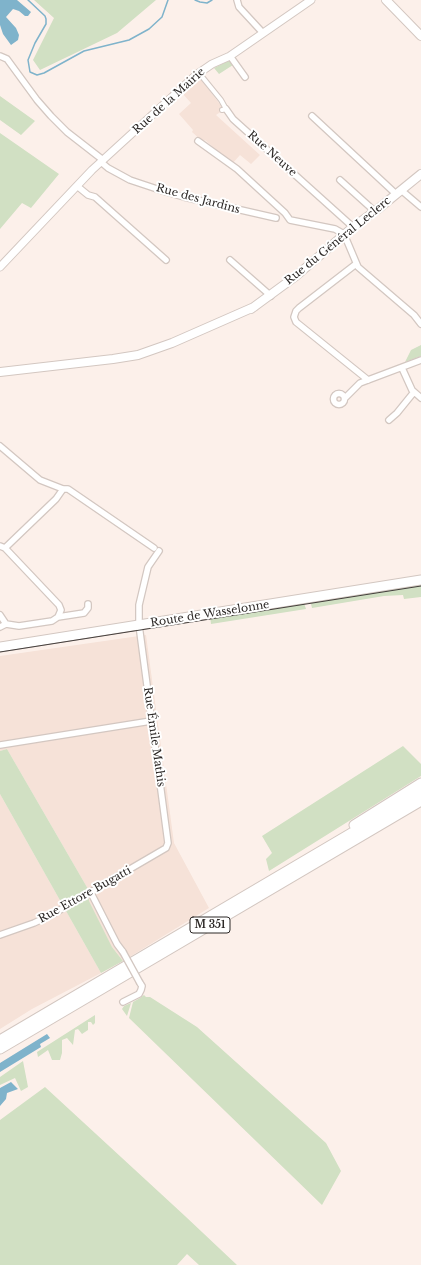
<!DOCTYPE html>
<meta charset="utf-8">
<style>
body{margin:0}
canvas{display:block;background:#fcf0ea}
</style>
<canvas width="421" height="1265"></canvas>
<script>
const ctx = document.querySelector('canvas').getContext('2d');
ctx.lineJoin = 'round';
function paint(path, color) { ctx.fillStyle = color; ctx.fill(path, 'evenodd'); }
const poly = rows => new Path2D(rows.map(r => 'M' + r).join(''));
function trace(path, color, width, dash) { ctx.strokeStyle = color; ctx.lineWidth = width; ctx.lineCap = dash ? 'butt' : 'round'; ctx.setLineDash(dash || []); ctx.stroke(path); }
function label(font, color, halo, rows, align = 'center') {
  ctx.font = font + ' "Libre Baskerville",serif'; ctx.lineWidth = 4; ctx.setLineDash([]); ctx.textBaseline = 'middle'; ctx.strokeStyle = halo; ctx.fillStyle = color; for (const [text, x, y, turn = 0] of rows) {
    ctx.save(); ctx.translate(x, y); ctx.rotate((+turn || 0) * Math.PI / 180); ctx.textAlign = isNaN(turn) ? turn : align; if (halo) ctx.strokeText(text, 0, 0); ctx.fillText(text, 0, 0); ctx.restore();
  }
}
paint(poly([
 [200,78,222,107,220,108,222,111,216,115,260,155,251,164,240,155,232,164,205,140,203,142,192,132,193,130,179,114,191,103,182,93],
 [146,635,174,843,209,908,123,961,112,947,89,901,88,889,7,749,0,751,0,656],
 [0,794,101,973,32,1009,0,1029]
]), '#f6e2d8');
paint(poly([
 [34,0,156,0,117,33,40,70,33,60,54,18],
 [230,60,233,65,219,74,214,68],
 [0,96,35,121,21,135,0,120],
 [0,133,59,174,31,208,22,203,0,229],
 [421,345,421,356,405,362,411,350],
 [421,583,421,597,404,599,403,595,384,596,312,608,311,604,313,601],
 [304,603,306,609,211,624,210,616],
 [403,746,421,764,421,776,269,871,266,859,272,853,262,836],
 [7,749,88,889,89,901,112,947,123,961,101,973,0,794,0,751],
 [144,995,146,997,150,997,197,1027,326,1143,341,1171,322,1205,129,1018,133,1002,140,998],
 [131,1003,127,1016,122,1009,124,1006],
 [95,1015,95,1023,93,1025,91,1022,88,1022,88,1030,82,1034,78,1029,75,1030,73,1045,67,1038,62,1040,62,1053,60,1060,52,1060,48,1050,38,1057,37,1052],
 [23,1061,28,1087,21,1091,15,1078,0,1085,0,1077],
 [45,1087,185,1216,237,1265,199,1265,187,1254,177,1265,0,1265,0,1120]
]), '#d1e0c3');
paint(poly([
 [0,0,17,0,31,12,28,16,25,16,19,11,13,9,6,17,16,28,19,35,18,40,11,45,3,34,0,25],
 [47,1034,50,1038,40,1044,41,1047,0,1072,0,1063],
 [11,1082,18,1089,7,1093,6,1099,0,1106,0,1088]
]), '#7fb3cb');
trace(poly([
 [28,0,45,16,46,19,46,24,35,43,28,60,30,72,37,75,44,73,84,51,129,40,149,29,162,17,168,0],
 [195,0,200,2,207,3,212,0]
]), '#7fb3cb', 1.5);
const pedestrian = poly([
 [199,73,221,100,226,109,222,110]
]);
const minor = poly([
 [237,0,239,7,263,33],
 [0,56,7,59,37,100,51,116,67,132,103,160],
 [230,56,245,77],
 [226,109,233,119,353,227],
 [312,116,396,194],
 [198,141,237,169,285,213,290,220,335,229,342,233,347,241,358,267,414,315,421,324],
 [101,162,108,168,130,180,163,191,184,197,276,218],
 [340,180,370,207,374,212],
 [77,186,88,195,95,197,166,260],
 [401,190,421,207],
 [230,260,271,296],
 [356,264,299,308,296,311,294,317,296,322,301,326,368,380],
 [402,368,412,390,421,398],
 '333.5 399a5.5 5.5 0 1 1 11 0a5.5 5.5 0 1 1-11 0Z',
 [345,398,360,383,421,360],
 [389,420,397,413,414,392],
 [0,446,40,480,63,489,68,489,154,548],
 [0,546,5,548,59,605,61,610,58,617,52,621,19,626,6,624],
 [5,548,56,499,63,489],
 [0,615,6,624,0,627],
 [58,617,84,613,88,608,88,604],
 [0,745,151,721],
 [91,893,117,944,123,952],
 [0,935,34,923,53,914,166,848,168,843,139,625,139,605,148,567,159,551],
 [123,1002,139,994,141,990,142,986,140,983]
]);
const tertiary = poly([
 [0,267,92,170,196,75,212,64,230,56,311,0]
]);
const secondary = poly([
 [386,0,421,36],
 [251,309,296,276,353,227,378,209,421,174],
 [0,372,113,359,138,355,172,343,254,307]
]);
const primary = poly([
 [0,647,421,580]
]);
const trunk = poly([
 [354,825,421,783],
 [0,1040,421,792],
 [0,1049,421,801]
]);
trace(pedestrian, '#d3c7c1', 6);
trace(minor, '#d3c7c1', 8);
trace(tertiary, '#d3c7c1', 9);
trace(secondary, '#d3c7c1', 10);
trace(primary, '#d3c7c1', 11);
trace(trunk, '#d3c7c1', 11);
trace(pedestrian, '#fff', 4);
trace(minor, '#fff', 5.5);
trace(tertiary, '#fff', 7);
trace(secondary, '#fff', 8);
trace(primary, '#fff', 9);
trace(trunk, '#fff', 9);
trace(poly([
 [0,652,421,586]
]), '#443f3d', 1);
const minorBridge = poly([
 [123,952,140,983]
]);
trace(minorBridge, '#d3c7c1', 8, []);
trace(minorBridge, '#fff', 5.5);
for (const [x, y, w] of [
 [210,925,40]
]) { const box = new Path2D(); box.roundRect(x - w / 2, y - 8, w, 16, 3); ctx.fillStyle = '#fff'; ctx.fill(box); trace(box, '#2c2826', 1); }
label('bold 10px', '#2c2826', null, [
 ["M 351",210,925]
]);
label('11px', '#2c2826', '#fff', [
 ["Rue de la Mairie",169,101,-42],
 ["Rue Neuve",272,154,42],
 ["Rue des Jardins",198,199,15],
 ["Rue du Général Leclerc",338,241,-39],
 ["Route de Wasselonne",210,614,-9],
 ["Rue Émile Mathis",154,737,82],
 ["Rue Ettore Bugatti",85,895,-29]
]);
</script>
